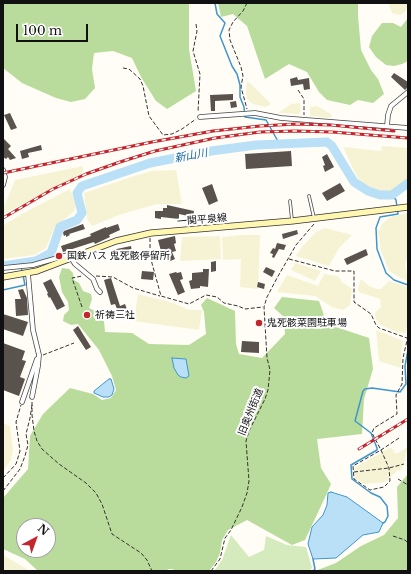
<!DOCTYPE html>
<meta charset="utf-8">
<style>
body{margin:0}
#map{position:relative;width:411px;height:574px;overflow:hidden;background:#fffdf5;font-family:"Libre Baskerville",serif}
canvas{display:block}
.frame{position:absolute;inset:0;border:4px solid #111;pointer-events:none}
.north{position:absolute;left:16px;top:518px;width:40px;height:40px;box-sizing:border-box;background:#fff;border:1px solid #a0a0a0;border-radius:50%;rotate:41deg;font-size:11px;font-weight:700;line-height:16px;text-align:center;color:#111}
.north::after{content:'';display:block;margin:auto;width:14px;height:18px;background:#c4262e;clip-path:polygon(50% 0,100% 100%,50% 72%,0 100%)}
.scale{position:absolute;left:16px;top:24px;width:72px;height:18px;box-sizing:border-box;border:2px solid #111;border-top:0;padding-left:5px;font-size:12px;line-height:14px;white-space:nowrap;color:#111;-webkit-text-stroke:3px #fff;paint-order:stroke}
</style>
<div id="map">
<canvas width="411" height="574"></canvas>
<div class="frame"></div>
<div class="north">N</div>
<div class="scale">100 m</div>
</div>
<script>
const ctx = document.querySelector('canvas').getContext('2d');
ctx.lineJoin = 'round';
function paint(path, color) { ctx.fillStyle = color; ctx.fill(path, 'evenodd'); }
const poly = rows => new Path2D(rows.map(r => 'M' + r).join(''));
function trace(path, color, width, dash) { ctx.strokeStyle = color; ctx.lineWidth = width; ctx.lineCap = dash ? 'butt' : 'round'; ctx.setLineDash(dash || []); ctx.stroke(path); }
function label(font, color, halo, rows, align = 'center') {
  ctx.font = font + ' "Libre Baskerville","Noto Sans JP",serif'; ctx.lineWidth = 4; ctx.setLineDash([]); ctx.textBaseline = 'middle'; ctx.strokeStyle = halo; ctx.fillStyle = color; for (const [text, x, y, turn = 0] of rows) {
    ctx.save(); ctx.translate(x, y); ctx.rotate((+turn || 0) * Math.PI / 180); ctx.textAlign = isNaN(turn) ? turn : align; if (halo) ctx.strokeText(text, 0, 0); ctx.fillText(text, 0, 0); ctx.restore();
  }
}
paint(poly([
 [388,3,407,3,408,4,405,12,400,15,392,13],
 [247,82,250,83,271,104,266,107,253,104,247,99,246,92],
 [300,103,301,111,299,114,278,113,291,104],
 [317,106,331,114,332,117,329,118,310,116,310,107],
 [382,146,408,148,408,178,395,189,388,193,378,193,372,191,363,184,356,175,343,147,381,151],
 [83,166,83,173,3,214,3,209,15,180],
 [176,170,182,204,157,204,119,215,92,226,87,219,84,193,134,176,152,171],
 [70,189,76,205,74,211,54,229,46,248,34,255,3,259,3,226,18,216],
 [408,213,408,255,405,265,408,281,401,278,389,271,381,251,378,232,382,224,390,217],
 [325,228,352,235,339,248,329,266,296,256,301,248,316,232],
 [242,235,260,235,258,289,240,287,241,259,223,260,222,237],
 [220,236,221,259,180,261,182,237],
 [295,263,321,271,315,281,291,270],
 [324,274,338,276,342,282,352,289,350,305,343,310,332,307,315,296,277,292,287,275,318,286],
 [361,279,369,286,377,289,381,289,389,281,408,287,408,317,406,333,401,333,389,329,381,325,376,320,375,313,381,307,380,299,359,292,358,289],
 [138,294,173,303,189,310,202,310,199,330,134,321],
 [376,330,403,341,401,353,401,368,379,361],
 [3,423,10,426,13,449,11,460,3,471],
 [391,447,396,454,408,447,402,469,397,471,385,482,364,484,355,478,355,469,356,467],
 [3,555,30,571,3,571]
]), '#f6f3d4');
paint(poly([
 [231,535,249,557,264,550,266,536,287,545,306,547,312,568,309,571,214,571,222,560]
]), '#d5ebbd');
paint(poly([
 [3,3,189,3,189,49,196,91,167,109,156,101,141,77,132,58,113,51,94,53,92,69,95,88,85,99,71,102,56,98,22,83,3,68],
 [218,3,358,3,358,16,361,50,371,70,378,79,384,94,373,103,358,100,350,105,327,100,319,92,307,72,289,64,265,79,247,26,233,14,221,17],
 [408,18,408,61,402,64,394,66,386,65,376,57,369,47,372,36,382,23,393,23,401,27],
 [62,268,69,269,73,273,74,280,79,283,83,291,91,294,92,299,89,308,99,313,104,321,105,332,132,333,149,344,189,345,206,334,204,312,201,305,207,298,235,311,236,344,239,354,262,358,285,334,284,317,274,308,282,297,319,301,327,324,369,338,373,369,364,399,362,434,317,439,321,468,331,484,328,491,305,540,292,545,247,520,228,530,222,540,220,553,216,562,209,571,176,571,172,569,168,569,167,571,38,571,25,559,3,549,3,498,28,469,30,436,43,414,70,388,93,394,102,400,111,398,116,390,112,376,99,350,78,324,71,325,63,321,64,315,69,310,68,302,62,292,59,277],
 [24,526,48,526,48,550,24,550],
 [408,474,408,571,315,571,336,563,361,546,384,535,398,518,397,487]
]), '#b9dc9c');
const water = poly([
 [172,358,186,359,189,376,186,378,181,377,178,375,174,368,172,358],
 [109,379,111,379,114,389,112,395,109,397,103,397,94,393,94,391,109,379],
 [331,492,347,497,383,523,379,532,363,535,336,558,313,559,308,544,312,527,323,515,327,505,328,493,331,492]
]);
paint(water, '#b9e0f7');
trace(water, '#3f96cf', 1);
trace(poly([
 [215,3,217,14,225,23,220,36,232,66,237,74,240,85,240,97,244,107,245,117,266,120,279,143],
 [392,195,396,200,398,214,380,217,376,228,377,249,386,273,394,280,408,285],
 [21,264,22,272],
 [3,290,25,285,23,275],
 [383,523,385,522,388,516,387,506,380,497,371,493,352,479,351,465,377,450,377,448,371,433,355,421,363,391,365,389,372,388,400,392,406,384,405,366,408,350],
 [313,571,315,569,313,559]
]), '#3f96cf', 1.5);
trace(poly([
 [3,266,36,261,51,253,60,227,77,220,82,213,77,193,82,186,150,163,211,151,256,145,327,142,332,146,354,182,368,191,380,195,392,195,408,183]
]), '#b9e0f7', 9);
paint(poly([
 [394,73,408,82,408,87,405,90,391,77],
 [297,77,298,80,309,78,310,89,304,90,303,84,291,86,290,79],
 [233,94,233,100,215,101,215,111,211,111,210,95],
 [236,101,237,107,231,108,230,102],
 [10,113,17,128,11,130,4,115],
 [3,138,11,146,8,149,16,158,10,160,8,157,6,159,3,157],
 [41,145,42,150,28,153,29,157,22,159,20,151],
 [291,151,292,166,246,169,245,154],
 [327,154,334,167,325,172,323,166,325,165,322,157],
 [340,183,345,191,327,201,322,193],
 [212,184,218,201,209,205,202,188],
 [167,205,194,211,193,217,179,214,179,219,161,217,161,219,155,218,155,211,163,211,163,208,167,208],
 [83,224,85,229,69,234,70,235,66,237,66,235,64,236,63,233,64,231],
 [118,224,120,230,109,235,110,237,95,244,94,242,63,252,61,246,91,236,90,234,106,227,106,228],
 [297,230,298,234,283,239,282,234],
 [175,236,176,243,174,244,176,251,172,252,175,259,168,262,163,250,161,251,158,240],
 [277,243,286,245,284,250,279,249,274,258,272,257,273,254,270,253,273,248,275,249],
 [131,246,132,252,114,256,112,250],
 [366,249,368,255,347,265,344,259],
 [216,261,216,271,211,272,211,262],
 [266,267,275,271,272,277,263,272],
 [203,269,209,269,208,287,200,286,200,288,191,289,189,281,192,280,192,273,203,272],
 [142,271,154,272,153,280,141,279],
 [176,272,177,273,181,272,183,279,180,280,185,292,178,295,169,274],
 [111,278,120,306,125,304,128,312,120,316,115,304,111,305,104,280],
 [51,279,65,306,57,310,50,297,49,298,47,294,48,293,43,283],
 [258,282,265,284,264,289,257,287],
 [23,289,27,298,28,315,16,316,15,299,21,299,18,290],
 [3,314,28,322,23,336,3,329],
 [281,319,282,328,277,328,277,320],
 [78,326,91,347,86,350,73,330],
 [242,341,259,342,259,353,241,352],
 [3,343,25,351,22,360,26,361,20,377,25,379,19,396,3,390]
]), '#5a524d');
const lane = poly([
 [309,196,314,218],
 [290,201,292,220]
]);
const street = poly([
 [200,117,255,113,281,118,408,128],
 [387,126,388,115,391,106,408,92],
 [3,170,5,177,3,185],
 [71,258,75,264,93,279,97,289,100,292],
 [3,268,33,265,68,255,76,256],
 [28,274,33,330,39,355,38,366,32,397],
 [22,402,37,359]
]);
const secondary = poly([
 [3,277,37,271,116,241,151,233,292,221,408,207]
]);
trace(lane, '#444', 3.5);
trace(street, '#444', 5.5);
trace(secondary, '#333', 7);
trace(poly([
 [247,3,243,11,233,22,229,30,230,40,241,67,243,76,241,87,247,109],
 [196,24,197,31,193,51,200,74,198,112],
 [123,68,129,69,140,79,143,86,149,116,163,135,172,134,182,129,196,119],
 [298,90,304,99,304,115],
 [150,238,150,256,161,296,189,304,206,295,217,297,224,303,238,306,245,309,263,307],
 [289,259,335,271,354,271,354,302,371,314,376,325,379,328,407,338],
 [96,276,113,277,133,288,160,296],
 [82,307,72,278,82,276],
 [43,355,74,343],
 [32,402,32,415,34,431,37,441,42,449,59,464,86,483,96,493,102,504,112,534,141,553,147,560,152,571],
 [399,438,381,450,353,466,354,479,370,490,384,487,390,481,389,468,381,450,372,433,374,428,397,414,396,395,402,384,403,358,408,336],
 [354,472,389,468,404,464],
 [3,478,16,464,20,451,16,422,21,405],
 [398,479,408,485],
 [3,491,20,469,25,456,28,445,26,434,30,418,32,405],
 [393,536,405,540,408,543],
 [211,571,220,559,225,538,231,530,242,507,247,493,249,481,246,441,249,431,265,399,268,390,270,370,267,358,264,307,267,297,277,278,296,245,314,224]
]), '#333', 1, [4, 2]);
trace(lane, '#fff', 2);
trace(street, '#fff', 4);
trace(secondary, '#fff6b0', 5.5);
const rail = poly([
 [3,173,152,142,213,131,260,126,296,124,331,125,394,131],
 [3,218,53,189,86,174,120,162,155,151,215,138,260,132,296,131,332,132,408,138],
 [359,449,408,419]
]);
trace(rail, '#c4262e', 3);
trace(rail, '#fff', 1.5, [4.5]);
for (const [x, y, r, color] of [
 [59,256,4,"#c4262e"],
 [87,315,4,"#c4262e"],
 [259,323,4,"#c4262e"]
]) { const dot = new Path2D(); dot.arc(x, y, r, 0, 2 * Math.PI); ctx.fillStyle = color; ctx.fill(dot); trace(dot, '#fff', 1.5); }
label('10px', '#111', '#fff', [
 ["一関平泉線",202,220,-5],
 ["旧奥州街道",251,412,-68]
]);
label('10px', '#111', '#fff', [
 ["国鉄バス 鬼死骸停留所",67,256],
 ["祈祷三社",95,315],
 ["鬼死骸菜園駐車場",267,323]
], 'left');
label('italic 11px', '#1768a6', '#fff', [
 ["新山川",191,156,-10]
]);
</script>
